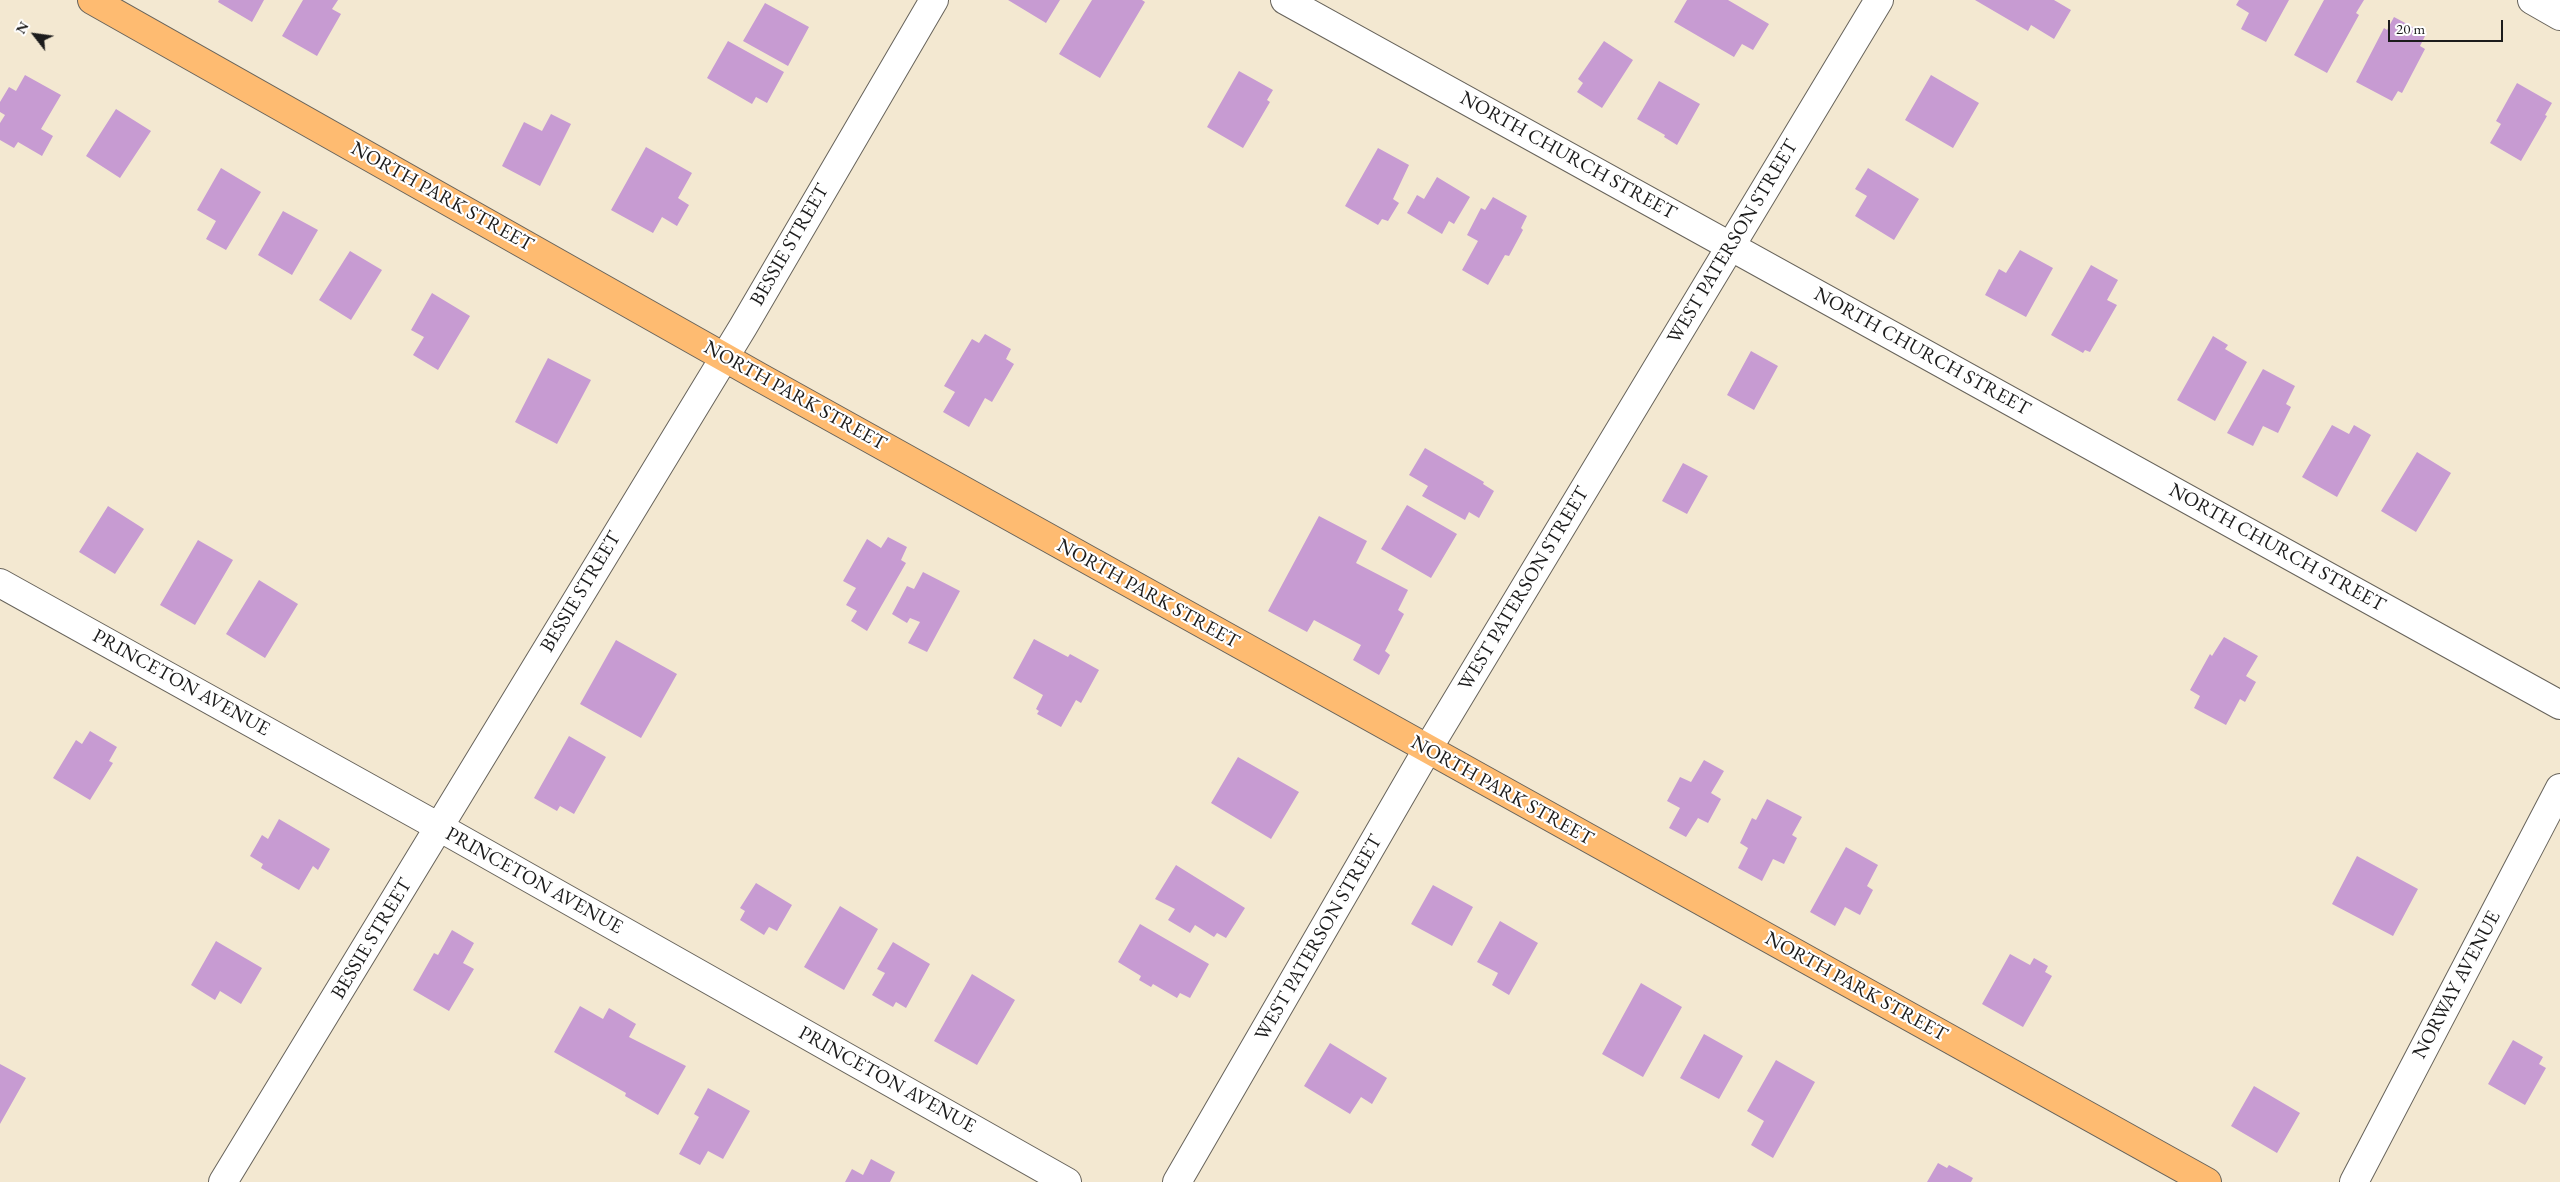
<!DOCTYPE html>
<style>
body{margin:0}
#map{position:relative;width:2560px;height:1182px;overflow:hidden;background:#f3e8d1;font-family:"EB Garamond",serif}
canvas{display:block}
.north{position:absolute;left:10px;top:10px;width:50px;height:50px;-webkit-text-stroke:4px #fff;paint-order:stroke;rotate:300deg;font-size:14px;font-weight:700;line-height:20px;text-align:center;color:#1c1c1c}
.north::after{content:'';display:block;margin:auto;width:18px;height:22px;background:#1c1c1c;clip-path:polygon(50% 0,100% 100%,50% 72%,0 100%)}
.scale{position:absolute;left:2388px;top:20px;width:115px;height:22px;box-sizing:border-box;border:2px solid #1c1c1c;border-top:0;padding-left:6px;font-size:15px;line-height:18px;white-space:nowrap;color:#1c1c1c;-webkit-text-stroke:4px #fff;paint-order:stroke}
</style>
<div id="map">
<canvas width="2560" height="1182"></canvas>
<div class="north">N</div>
<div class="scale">20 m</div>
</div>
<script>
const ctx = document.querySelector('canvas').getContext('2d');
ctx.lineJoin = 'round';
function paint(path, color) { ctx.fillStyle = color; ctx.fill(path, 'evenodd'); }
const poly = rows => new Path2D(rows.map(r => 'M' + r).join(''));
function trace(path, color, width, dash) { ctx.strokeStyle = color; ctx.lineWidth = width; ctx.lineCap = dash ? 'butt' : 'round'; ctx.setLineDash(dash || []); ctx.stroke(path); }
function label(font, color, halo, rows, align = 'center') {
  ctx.font = font + ' "EB Garamond",serif'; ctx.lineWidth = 4.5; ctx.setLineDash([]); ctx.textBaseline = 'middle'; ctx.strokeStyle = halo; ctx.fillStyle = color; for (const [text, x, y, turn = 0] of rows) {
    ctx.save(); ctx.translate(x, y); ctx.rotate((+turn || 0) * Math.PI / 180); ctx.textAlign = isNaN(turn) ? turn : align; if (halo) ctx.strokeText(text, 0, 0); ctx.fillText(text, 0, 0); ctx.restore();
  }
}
paint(poly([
 [219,0,264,0,252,22,218,2],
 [303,0,338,0,332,9,341,14,317,56,282,36],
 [1008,0,1060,0,1046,23],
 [1092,0,1142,0,1145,2,1100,78,1059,54],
 [1687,0,1728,0,1769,24,1753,50,1742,44,1734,57,1674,22],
 [1975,0,2054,0,2071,10,2054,39,2031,25,2028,31],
 [2239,0,2289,0,2266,42,2241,29,2249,13,2236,5],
 [2324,0,2364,0,2356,13,2359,15,2327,73,2294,55],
 [765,3,809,27,788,66,743,41],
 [2394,17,2426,34,2420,46,2425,49,2402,93,2398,91,2392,101,2356,82,2384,28,2387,30],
 [728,41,784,72,767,103,756,97,752,104,707,78],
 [1604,41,1633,60,1602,108,1577,92,1583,83,1578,79],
 [1239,71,1273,90,1267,100,1270,102,1243,148,1207,127],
 [25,75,61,95,41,129,53,136,42,156,18,142,14,148,0,140,0,123,5,115,0,112,0,102,9,87,16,91],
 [1931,75,1979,103,1953,148,1905,120],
 [1659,81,1700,104,1677,145,1664,137,1665,135,1637,119],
 [2517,83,2552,103,2545,115,2547,116,2521,161,2490,143,2501,124,2496,121],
 [116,109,151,131,120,178,86,156],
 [551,114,571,124,540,186,502,166,524,122,542,131],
 [646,147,692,173,678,198,689,205,677,226,662,217,653,233,611,210],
 [1378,148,1409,165,1393,199,1399,203,1388,221,1382,219,1378,225,1345,206],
 [221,168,261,192,226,250,206,239,216,221,197,210],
 [1868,168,1919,199,1894,240,1855,216,1867,196,1855,189],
 [1437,177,1470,197,1454,224,1449,221,1442,234,1407,213,1417,195,1424,199],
 [1493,197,1527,216,1521,228,1523,230,1509,256,1505,255,1488,285,1462,270,1478,241,1467,235,1481,208,1485,210],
 [283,211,318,230,292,275,258,255],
 [2020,250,2053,268,2026,317,1985,295,1999,269,2006,273],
 [350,251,382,270,351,320,319,300],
 [2091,265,2118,280,2107,300,2117,305,2090,352,2085,350,2083,353,2051,335],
 [432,293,470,316,438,370,413,355,424,337,411,330],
 [985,334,1011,349,1006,359,1014,364,992,402,985,398,969,427,943,412,955,392,944,386,972,339,979,343],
 [2213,336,2228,345,2225,349,2247,362,2215,421,2177,400],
 [1751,351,1778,366,1754,410,1727,395],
 [548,358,591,380,557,444,515,422],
 [2263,369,2295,386,2286,404,2291,407,2278,433,2263,426,2253,446,2227,433],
 [2332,425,2349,434,2354,425,2371,435,2337,497,2302,477],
 [1425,448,1484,482,1483,484,1494,491,1479,518,1469,512,1465,520,1422,496,1428,486,1409,475],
 [2417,452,2451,473,2416,532,2381,511],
 [1683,463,1708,476,1687,514,1662,501],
 [1407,505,1457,534,1431,578,1381,549],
 [108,506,144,529,115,574,79,552],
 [1319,516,1367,541,1356,563,1408,590,1398,610,1404,614,1385,651,1390,655,1379,675,1353,660,1361,645,1314,620,1307,632,1268,611],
 [888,537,907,547,901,560,906,563,867,631,851,621,857,611,846,605,856,588,843,581,867,539,881,548],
 [198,540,233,560,195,625,160,605],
 [923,572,960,591,927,652,908,643,920,622,910,618,907,623,892,614,907,586,914,589],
 [259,580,298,604,265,658,226,634],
 [2224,637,2258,656,2246,676,2256,682,2245,702,2240,699,2226,725,2194,708,2200,696,2190,690,2210,654,2212,656],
 [1034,639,1068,657,1070,654,1099,670,1081,703,1076,700,1061,727,1037,714,1039,711,1036,709,1043,695,1013,678],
 [616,640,677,674,641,738,580,704],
 [90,731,117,747,109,761,113,763,90,800,53,778,76,740,82,744],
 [569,736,606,757,574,814,560,806,557,811,534,798],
 [1238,757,1299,792,1271,839,1211,803],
 [1704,760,1724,771,1711,793,1721,799,1708,823,1698,818,1686,837,1669,828,1680,808,1667,801,1680,777,1691,782],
 [1767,799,1802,817,1792,835,1797,838,1784,864,1773,859,1762,881,1738,868,1748,848,1740,843,1752,818,1756,820],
 [279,819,330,849,318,870,313,866,299,890,261,868,263,864,250,856,262,835,268,839],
 [1846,847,1878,865,1867,886,1873,890,1860,915,1845,907,1835,926,1810,912],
 [2357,856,2418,889,2393,936,2332,904],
 [1176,865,1245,908,1226,938,1217,933,1214,937,1195,925,1190,933,1168,920,1175,909,1155,899],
 [756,883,792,905,777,931,769,927,764,935,740,920,745,911,740,908],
 [1433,885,1473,907,1452,946,1411,924],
 [840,906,878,929,844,990,804,967],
 [1500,921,1538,943,1509,995,1492,985,1498,973,1477,962],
 [1140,924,1209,964,1190,998,1180,993,1177,998,1153,984,1151,987,1139,980,1141,976,1118,962],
 [452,930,474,943,463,963,474,969,449,1011,413,990,434,953,438,955],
 [216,941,262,968,241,1004,220,991,215,1000,191,985],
 [893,942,930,964,906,1008,896,1002,893,1007,872,995,885,973,877,969],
 [2010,954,2030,965,2034,958,2048,966,2045,972,2052,976,2023,1027,1982,1004],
 [972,974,1015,1000,977,1065,934,1041],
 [1641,983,1682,1007,1643,1077,1602,1054],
 [580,1006,603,1019,609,1008,636,1024,629,1037,686,1066,658,1115,625,1096,626,1093,554,1052],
 [1704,1034,1743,1056,1719,1099,1680,1078],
 [2513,1040,2543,1057,2539,1064,2546,1068,2525,1105,2488,1084],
 [1330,1043,1387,1078,1372,1104,1361,1097,1350,1114,1304,1086],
 [1776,1060,1815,1082,1773,1158,1751,1145,1764,1121,1747,1111],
 [0,1064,26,1078,0,1124],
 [2254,1086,2300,1113,2277,1153,2231,1126],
 [708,1088,750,1111,723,1159,708,1151,700,1165,679,1154,699,1117,694,1114],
 [871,1159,895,1172,890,1182,845,1182,852,1169,863,1175],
 [1938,1163,1947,1168,1949,1165,1973,1178,1971,1182,1927,1182]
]), '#c79bd2');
const minor = poly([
 [1285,0,2560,705],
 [2532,0,2560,16],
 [0,583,439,827,1067,1182],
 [223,1182,743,327,934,0],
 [2354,1182,2560,788]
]);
const tertiary = poly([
 [1177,1182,1427,750,1879,0]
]);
const primary = poly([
 [92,0,761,378,2207,1182]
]);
trace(minor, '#67635b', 30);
trace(tertiary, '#67635b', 30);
trace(primary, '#67635b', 30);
trace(minor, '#fff', 28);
trace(tertiary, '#fff', 28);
trace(primary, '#febb71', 28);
label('20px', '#1c1c1c', '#fff', [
 ["NORTH CHURCH STREET",1568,156,29],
 ["NORTH PARK STREET",442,197,29],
 ["WEST PATERSON STREET",1733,242,-59],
 ["BESSIE STREET",790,245,-60],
 ["NORTH CHURCH STREET",1922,352,29],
 ["NORTH PARK STREET",795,396,29],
 ["NORTH CHURCH STREET",2277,548,29],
 ["WEST PATERSON STREET",1524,589,-59],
 ["BESSIE STREET",581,592,-59],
 ["NORTH PARK STREET",1148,594,29],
 ["PRINCETON AVENUE",181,683,29],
 ["NORTH PARK STREET",1502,791,29],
 ["PRINCETON AVENUE",534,881,29],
 ["WEST PATERSON STREET",1319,938,-60],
 ["BESSIE STREET",372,939,-59],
 ["NORWAY AVENUE",2457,985,-62],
 ["NORTH PARK STREET",1856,987,29],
 ["PRINCETON AVENUE",887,1080,29]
]);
</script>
